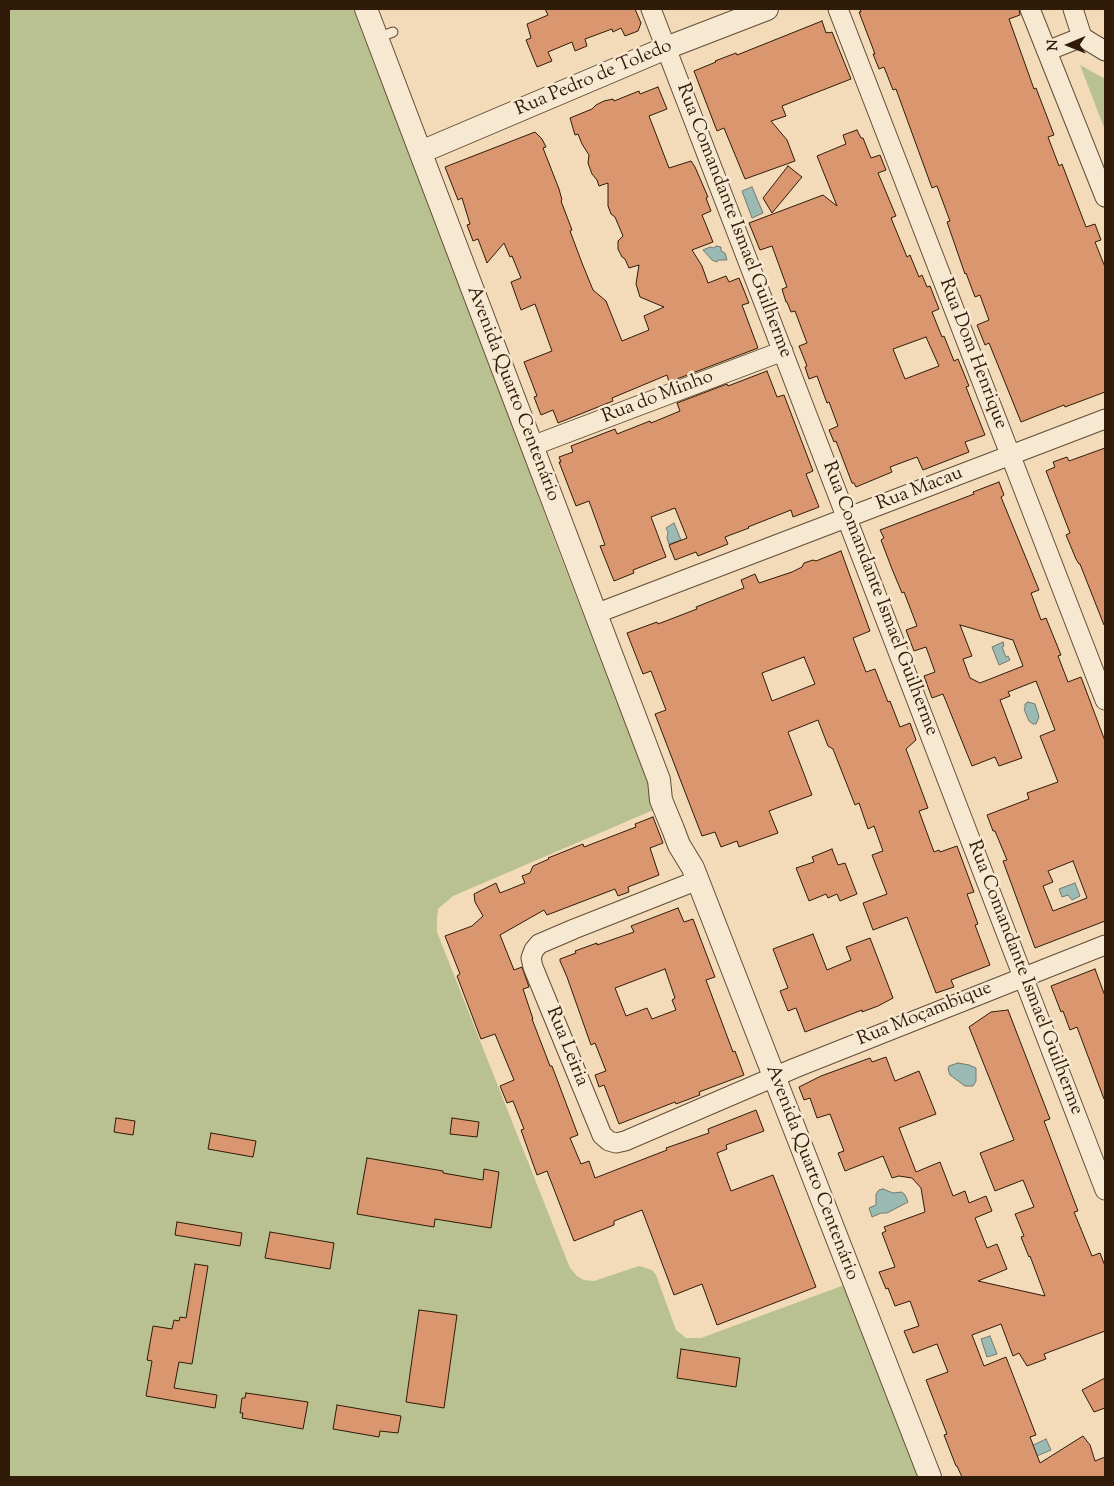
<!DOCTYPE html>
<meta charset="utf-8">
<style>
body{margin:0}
#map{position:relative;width:1114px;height:1486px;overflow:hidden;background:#f3dbba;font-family:"Sorts Mill Goudy",serif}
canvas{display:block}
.frame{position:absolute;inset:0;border:10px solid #301b08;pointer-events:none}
.north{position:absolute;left:1044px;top:20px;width:50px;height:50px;-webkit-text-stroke:4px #f7e8d2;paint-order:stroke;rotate:269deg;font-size:14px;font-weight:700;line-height:20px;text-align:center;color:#301b08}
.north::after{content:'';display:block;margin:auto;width:18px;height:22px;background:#301b08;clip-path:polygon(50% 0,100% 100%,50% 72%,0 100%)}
</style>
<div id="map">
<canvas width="1114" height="1486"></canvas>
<div class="frame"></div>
<div class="north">N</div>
</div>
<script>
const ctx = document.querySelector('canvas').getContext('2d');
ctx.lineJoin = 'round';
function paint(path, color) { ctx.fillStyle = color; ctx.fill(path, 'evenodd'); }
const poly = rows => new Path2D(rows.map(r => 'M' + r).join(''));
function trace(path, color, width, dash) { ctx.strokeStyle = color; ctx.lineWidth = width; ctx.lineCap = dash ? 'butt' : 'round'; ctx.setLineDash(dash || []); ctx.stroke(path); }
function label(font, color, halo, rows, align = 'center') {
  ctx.font = font + ' "Sorts Mill Goudy",serif'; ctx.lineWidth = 5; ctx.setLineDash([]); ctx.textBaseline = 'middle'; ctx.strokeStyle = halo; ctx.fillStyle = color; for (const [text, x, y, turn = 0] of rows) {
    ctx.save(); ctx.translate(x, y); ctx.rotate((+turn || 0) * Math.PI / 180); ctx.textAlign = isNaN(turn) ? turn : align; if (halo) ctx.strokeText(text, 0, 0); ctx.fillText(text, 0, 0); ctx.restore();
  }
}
paint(poly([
 [9,9,353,9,495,376,552,534,658,808,453,896,438,909,437,919,437,932,570,1268,577,1276,584,1280,594,1281,639,1266,652,1270,656,1275,676,1330,686,1338,701,1338,847,1284,922,1477,9,1477],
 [1080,65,1105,79,1105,130]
]), '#b9c191');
const water = poly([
 [752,187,763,213,752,218,742,191,752,187],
 [716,246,721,247,721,251,725,253,727,260,718,260,717,262,712,260,703,250,710,247,714,248,716,246],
 [674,523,681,540,669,544,667,538,668,532,666,528,674,523],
 [1003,642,1004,646,1002,647,1006,657,1008,656,1010,660,999,665,992,647,1003,642],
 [1028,702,1035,704,1039,717,1036,724,1033,724,1029,721,1024,709,1025,708,1025,704,1028,702],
 [1075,883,1080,896,1072,900,1068,895,1062,897,1059,889,1075,883],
 [958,1063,969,1065,976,1068,976,1081,973,1086,965,1086,950,1075,948,1069,949,1066,958,1063],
 [883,1189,893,1193,902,1192,905,1195,908,1202,887,1213,881,1213,872,1217,869,1208,876,1205,876,1194,879,1190,883,1189],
 [990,1336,997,1354,987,1357,981,1339,990,1336],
 [1046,1439,1051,1450,1032,1458,1027,1448,1046,1439]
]);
paint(water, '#9cbab4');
trace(water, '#717a6f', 1);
const building = poly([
 [545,9,635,9,641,23,638,31,625,36,621,28,613,32,612,29,585,39,587,46,575,51,572,42,548,52,552,61,537,67,526,40,531,38,527,24,548,15,545,9],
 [860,9,1019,9,1020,15,1009,19,1034,89,1036,88,1054,135,1048,137,1059,166,1062,164,1086,227,1095,224,1101,240,1095,242,1105,267,1105,392,1065,407,1064,405,1021,422,989,343,985,345,977,325,989,320,980,295,975,297,966,273,965,274,947,222,950,221,937,186,932,188,896,89,893,90,884,67,879,69,873,54,875,54,859,12,861,12,860,9],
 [822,21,826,33,828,32,829,33,832,32,851,79,782,106,786,116,771,121,787,140,795,161,745,179,724,128,717,131,694,71,716,62,715,61,736,53,737,55,822,21],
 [658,87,667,109,649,116,669,168,691,161,695,167,708,197,706,198,711,211,702,215,713,242,692,250,702,266,708,283,726,276,729,282,739,278,749,303,742,305,758,348,669,382,667,375,612,398,613,401,558,423,553,410,541,415,534,397,537,396,524,362,552,351,535,304,521,310,511,282,521,278,512,256,510,257,504,243,487,263,478,239,473,241,467,225,470,224,462,198,458,200,445,167,535,132,542,139,546,147,543,148,559,189,562,200,561,201,572,230,570,231,582,263,593,290,606,301,622,341,649,330,644,316,664,307,640,297,636,284,639,265,629,268,625,259,622,257,618,249,618,241,623,236,615,217,611,214,608,206,608,183,599,186,597,180,592,174,588,163,589,155,582,144,578,134,575,135,570,118,592,109,596,105,604,101,613,99,614,101,639,91,640,94,658,87],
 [857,130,861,138,863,138,871,158,880,155,886,170,878,173,896,216,891,218,907,257,910,255,919,277,922,275,927,287,930,286,939,309,932,312,942,337,944,336,954,361,958,359,969,386,966,387,985,435,965,442,969,452,923,470,917,457,890,467,892,472,856,487,854,483,852,483,836,441,834,442,829,430,838,426,829,402,827,403,817,376,809,379,805,367,807,366,799,346,807,343,795,311,791,312,787,302,786,302,782,289,787,287,772,246,760,250,749,223,823,195,837,206,817,156,846,144,843,135,857,130],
 [926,337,939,366,905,379,893,349,926,337],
 [788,166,802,177,772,213,763,198,788,166],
 [767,371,777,397,784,395,813,471,806,474,819,507,793,517,791,510,748,527,749,528,725,537,728,544,698,556,696,552,675,560,669,545,687,538,675,508,651,517,666,557,633,570,634,573,614,581,600,546,605,545,589,501,576,506,559,462,561,462,559,457,573,452,571,446,615,429,617,434,650,421,651,423,680,411,677,403,727,384,728,386,767,371],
 [1105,448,1105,624,1104,625,1080,564,1079,564,1076,559,1066,535,1070,533,1046,471,1055,467,1053,462,1067,457,1069,461,1105,448],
 [999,482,1004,495,1001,497,1039,590,1031,593,1041,620,1046,618,1061,655,1058,656,1068,682,1081,677,1105,741,1105,921,1035,948,1003,861,1007,860,995,831,993,831,987,815,1029,799,1027,793,1058,782,1040,736,1055,730,1036,681,1008,692,1010,696,1000,700,1022,758,999,766,995,757,972,766,943,694,932,698,924,676,935,672,926,647,914,651,906,630,917,626,904,592,902,593,892,569,881,540,884,538,880,530,974,494,973,492,999,482],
 [960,625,1013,640,1023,666,980,683,970,678,963,659,972,656,960,625],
 [1073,861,1087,898,1053,911,1043,886,1053,882,1048,871,1073,861],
 [841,551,870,631,853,638,866,672,875,669,888,702,890,701,900,727,910,723,916,740,906,749,928,808,919,811,934,852,939,850,940,852,957,846,974,892,967,894,978,924,975,925,990,965,951,980,954,987,936,993,907,917,873,930,863,903,887,894,872,855,883,851,874,826,868,829,859,803,855,805,833,749,828,746,818,720,788,732,812,795,769,811,778,833,739,847,737,841,721,847,715,832,702,836,655,714,666,710,651,671,643,674,627,633,657,622,658,624,697,609,696,607,744,588,741,580,755,574,759,583,792,572,802,567,804,563,813,560,816,561,841,551],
 [804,657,815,684,772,701,762,673,804,657],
 [653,817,663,843,650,848,659,875,628,887,629,892,618,896,615,889,547,915,544,910,500,935,514,970,522,967,529,987,523,989,533,1019,532,1019,550,1066,552,1066,578,1135,570,1138,581,1164,589,1161,595,1178,667,1150,666,1148,709,1133,708,1129,756,1110,764,1131,726,1145,727,1149,717,1153,731,1191,773,1175,816,1287,717,1325,702,1284,674,1295,642,1210,614,1221,614,1225,574,1241,547,1171,537,1175,521,1130,524,1129,513,1101,507,1103,500,1086,514,1080,495,1034,481,1039,457,976,460,974,445,936,472,926,483,916,475,902,474,894,496,883,500,893,525,883,522,876,530,873,533,866,549,859,548,858,583,844,584,847,636,827,635,824,653,817],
 [832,849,838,865,845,863,857,894,840,901,837,894,828,898,826,894,809,901,796,868,814,862,812,857,832,849],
 [678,908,684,922,693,919,715,977,706,980,733,1052,735,1051,744,1075,699,1092,700,1095,676,1104,675,1102,619,1124,604,1085,599,1087,595,1075,606,1071,595,1043,591,1045,567,977,560,961,560,959,576,953,575,951,597,943,597,945,634,932,631,926,678,908],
 [665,969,675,998,672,1000,676,1010,652,1019,647,1008,626,1016,615,988,665,969],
 [813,934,827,970,851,960,846,947,870,938,893,998,878,1006,862,1012,862,1010,805,1032,796,1008,788,1011,780,991,788,988,773,949,813,934],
 [1095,969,1105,996,1105,1099,1104,1099,1077,1027,1070,1030,1063,1011,1061,1012,1051,986,1095,969],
 [1008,1010,1050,1119,1044,1121,1078,1211,1074,1212,1092,1256,1100,1253,1105,1266,1105,1331,1044,1354,1046,1359,1027,1366,1019,1353,1013,1356,1001,1324,972,1335,984,1366,1006,1357,1036,1435,1030,1437,1040,1463,1083,1436,1090,1445,1095,1461,1105,1457,1105,1477,962,1477,957,1466,956,1466,944,1435,947,1434,926,1380,948,1372,937,1344,913,1353,904,1331,919,1326,910,1301,895,1306,888,1288,886,1289,879,1272,895,1267,882,1233,886,1231,884,1227,925,1212,921,1188,912,1178,899,1176,892,1178,883,1156,845,1171,838,1153,844,1151,830,1114,817,1118,810,1098,804,1100,799,1087,821,1076,870,1058,872,1062,886,1057,895,1081,919,1071,936,1114,899,1128,916,1172,940,1162,953,1196,965,1191,969,1203,986,1196,992,1211,975,1218,987,1248,997,1244,1007,1269,978,1281,1045,1296,1030,1256,1029,1257,1021,1237,1024,1236,1015,1214,1034,1207,1023,1180,995,1191,980,1153,1014,1140,969,1027,991,1012,1008,1010],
 [116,1118,135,1121,133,1135,114,1132,116,1118],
 [452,1118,479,1122,477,1137,450,1134,452,1118],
 [211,1133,256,1141,253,1157,208,1149,211,1133],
 [367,1158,443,1171,443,1173,483,1180,484,1169,499,1172,491,1228,435,1219,434,1227,357,1214,367,1158],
 [177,1222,242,1233,240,1246,175,1235,177,1222],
 [270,1232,334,1243,330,1269,265,1258,270,1232],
 [195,1264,208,1266,192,1364,179,1362,174,1388,217,1395,215,1408,146,1396,152,1361,147,1360,153,1326,172,1329,174,1320,179,1321,180,1317,186,1318,195,1264],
 [419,1310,457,1315,444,1408,406,1402,419,1310],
 [681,1349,740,1358,736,1387,677,1378,681,1349],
 [1105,1378,1105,1408,1094,1412,1082,1390,1105,1378],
 [246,1393,308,1402,303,1429,242,1418,243,1413,240,1413,242,1398,245,1398,246,1393],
 [337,1405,401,1416,398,1433,380,1431,379,1437,333,1429,337,1405]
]);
paint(building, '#d9966f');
trace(building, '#301b08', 1);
const service = poly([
 [377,38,393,32]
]);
const minor = poly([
 [651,9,1105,1190],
 [838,9,1105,700],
 [1030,9,1105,197],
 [1073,9,1082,37],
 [1082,37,1105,51],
 [1047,51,1082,37],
 [532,446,783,351],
 [595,614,1105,419],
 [698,880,574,929,539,944,534,950,531,958,533,967,602,1135,609,1141,616,1143,625,1141,795,1068,1105,945]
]);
const tertiary = poly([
 [366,9,659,780,661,800,673,829,679,845,693,868,930,1477],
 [421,152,666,48,767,9]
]);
trace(service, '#614b34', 11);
trace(minor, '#614b34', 21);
trace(tertiary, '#614b34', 24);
trace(service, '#f7e8d2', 9);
trace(minor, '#f7e8d2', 19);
trace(tertiary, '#f7e8d2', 22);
label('19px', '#301b08', '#f7e8d2', [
 ["Rua Pedro de Toledo",594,79,-23],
 ["Rua Comandante Ismael Guilherme",733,221,69],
 ["Rua Dom Henrique",972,354,69],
 ["Avenida Quarto Centenário",512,394,69],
 ["Rua do Minho",658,398,-21],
 ["Rua Macau",920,490,-21],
 ["Rua Comandante Ismael Guilherme",879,599,69],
 ["Rua Comandante Ismael Guilherme",1024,978,69],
 ["Rua Moçambique",925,1015,-22],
 ["Rua Leiria",566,1047,68],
 ["Avenida Quarto Centenário",811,1173,69]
]);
</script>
